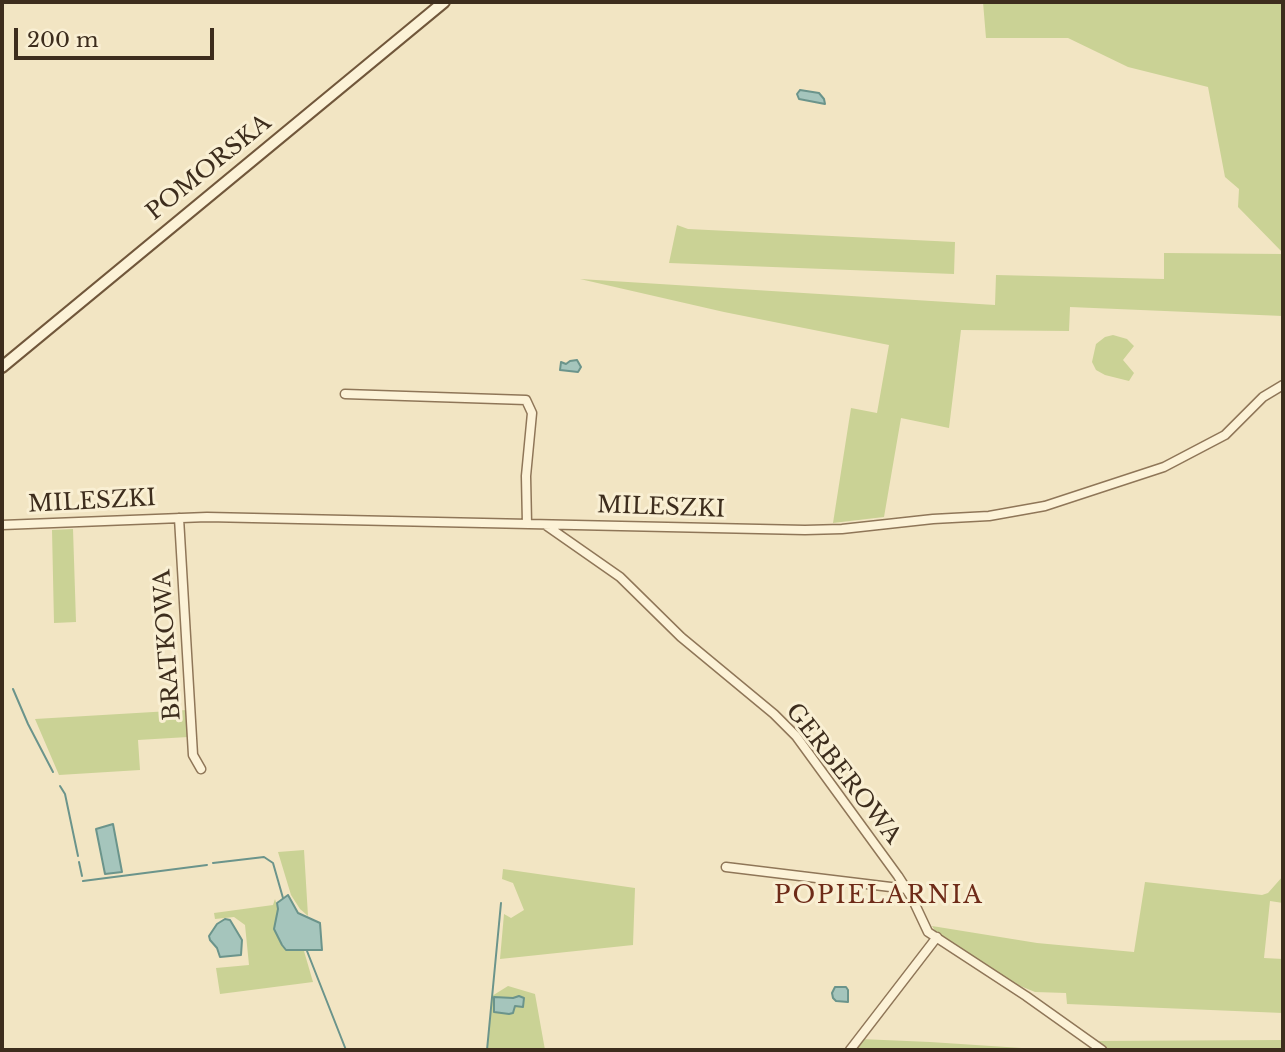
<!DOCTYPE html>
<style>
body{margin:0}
#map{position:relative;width:1285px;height:1052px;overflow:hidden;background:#f2e5c3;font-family:"Libre Baskerville",serif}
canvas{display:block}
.frame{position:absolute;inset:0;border:4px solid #3d2d1d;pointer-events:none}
.scale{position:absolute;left:14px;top:28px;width:200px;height:32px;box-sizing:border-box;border:4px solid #3d2d1d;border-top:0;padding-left:9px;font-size:21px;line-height:24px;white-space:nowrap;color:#3d2d1d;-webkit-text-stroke:5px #f9efd3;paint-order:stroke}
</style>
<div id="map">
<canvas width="1285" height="1052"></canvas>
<div class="frame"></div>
<div class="scale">200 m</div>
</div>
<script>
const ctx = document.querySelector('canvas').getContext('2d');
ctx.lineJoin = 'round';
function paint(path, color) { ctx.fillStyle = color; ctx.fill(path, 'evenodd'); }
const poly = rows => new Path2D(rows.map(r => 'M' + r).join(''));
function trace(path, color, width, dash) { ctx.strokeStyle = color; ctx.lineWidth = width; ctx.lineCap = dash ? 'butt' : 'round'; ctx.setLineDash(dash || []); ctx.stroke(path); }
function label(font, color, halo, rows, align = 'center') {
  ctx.font = font + ' "Libre Baskerville",serif'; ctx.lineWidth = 6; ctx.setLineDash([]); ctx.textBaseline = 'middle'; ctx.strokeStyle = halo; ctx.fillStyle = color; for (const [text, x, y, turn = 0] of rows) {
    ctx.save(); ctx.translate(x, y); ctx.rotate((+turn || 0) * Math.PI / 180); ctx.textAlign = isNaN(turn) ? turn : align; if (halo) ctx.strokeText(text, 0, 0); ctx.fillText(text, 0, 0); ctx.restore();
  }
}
paint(poly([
 [983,2,1283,2,1283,253,1238,207,1239,189,1225,177,1208,87,1128,67,1068,38,986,38],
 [677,225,688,229,955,242,954,274,669,263],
 [1164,253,1283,254,1283,316,1070,307,1069,331,961,330,949,428,901,418,884,517,833,523,851,408,877,413,889,345,724,312,580,279,995,305,996,275,1164,279],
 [1113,335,1127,339,1134,346,1123,360,1134,373,1129,381,1105,375,1096,370,1092,362,1096,344,1105,337],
 [73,529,76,622,54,623,52,530],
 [187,710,188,737,138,740,140,770,59,775,35,719],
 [304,850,308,916,300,909,291,895,278,852],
 [503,869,635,888,633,945,500,959,504,914,511,918,524,910,513,883,502,879],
 [1283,876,1283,903,1270,901,1264,958,1283,959,1283,1013,1067,1004,1066,993,1035,992,1013,983,935,931,932,926,1037,943,1134,952,1145,882,1262,895,1268,893],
 [275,899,278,909,274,929,282,946,289,949,304,951,313,982,220,994,216,968,249,965,245,925,234,917,215,919,214,913,273,905],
 [508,986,535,994,545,1050,487,1050,492,996],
 [860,1039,930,1042,1052,1050,855,1050],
 [1283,1040,1283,1050,1108,1050,1094,1041]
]), '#cad295');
const water = poly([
 [800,90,819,93,824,99,825,104,799,99,797,94,800,90],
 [577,360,581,367,578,372,560,370,561,362,566,364,570,361,577,360],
 [113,824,122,872,105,874,96,829,113,824],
 [288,895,298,913,320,923,322,950,286,950,282,945,274,929,278,909,277,903,288,895],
 [225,919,230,920,242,940,241,955,220,957,217,948,210,940,209,936,217,924,225,919],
 [835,987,846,987,848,990,848,1002,836,1001,833,998,832,993,835,987],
 [519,996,524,998,523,1007,515,1006,513,1013,509,1014,494,1012,494,997,513,998,519,996]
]);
paint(water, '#a5c5bc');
trace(water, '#6b948b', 2);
trace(poly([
 [13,689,28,724,53,772],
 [60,786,65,794,78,856],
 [79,862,82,876],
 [213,863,264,857,273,863,283,898],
 [83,881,207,865],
 [307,951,346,1050],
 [487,1050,501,903]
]), '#6b948b', 2);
const street = poly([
 [345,394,526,400,532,413,526,476,527,524],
 [179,518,193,755,201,769],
 [2,525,207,517,805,530,842,529,933,519,989,516,1045,506,1164,467,1225,435,1263,397,1283,385],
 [547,526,620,577,681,637,774,714,796,736,898,876,912,898,928,932,1026,996,1102,1050],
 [726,867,907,889],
 [850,1050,937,937]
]);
const secondary = poly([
 [2,367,444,2]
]);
trace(street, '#8f7658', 11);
trace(secondary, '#71573b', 14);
trace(street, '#fcf2d7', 8);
trace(secondary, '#fcf2d7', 10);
label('23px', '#3d2d1d', '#f9efd3', [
 ["POMORSKA",209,168,-39],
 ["MILESZKI",92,502,-3],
 ["MILESZKI",661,508,2],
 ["BRATKOWA",168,645,-94],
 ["GERBEROWA",843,774,52]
]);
ctx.letterSpacing = '2px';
label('24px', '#6e2b18', '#f9efd3', [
 ["POPIELARNIA",879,896]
]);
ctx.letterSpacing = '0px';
</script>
